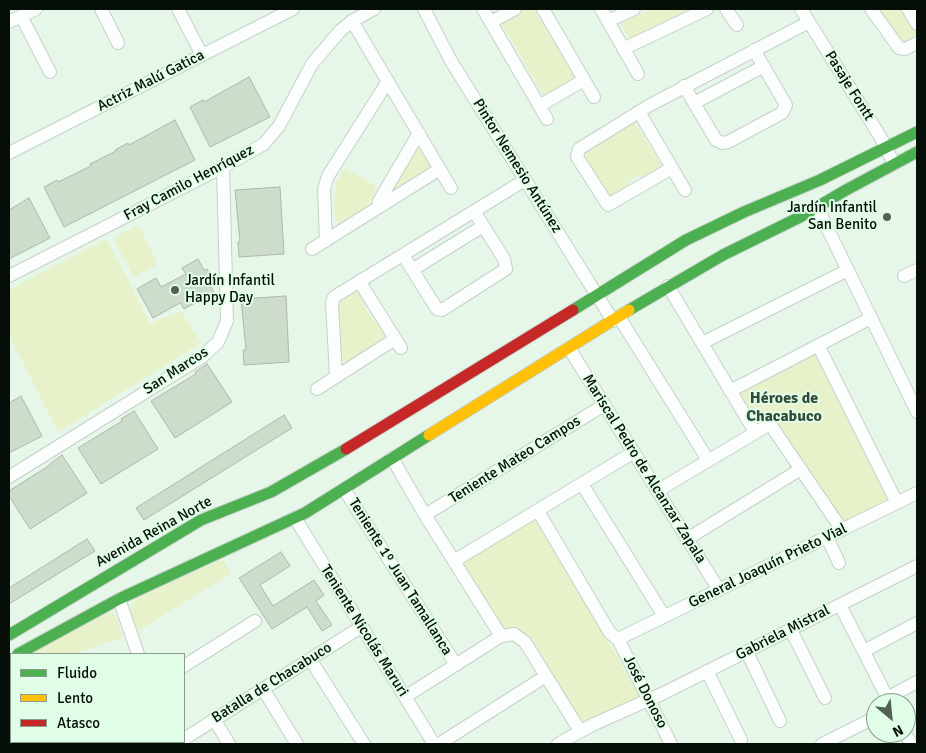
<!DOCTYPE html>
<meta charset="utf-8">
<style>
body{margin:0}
#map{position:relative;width:926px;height:753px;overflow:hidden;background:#e6f7ea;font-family:Signika,sans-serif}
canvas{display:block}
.frame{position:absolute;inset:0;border:10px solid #050e07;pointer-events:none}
.legend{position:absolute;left:10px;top:653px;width:175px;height:90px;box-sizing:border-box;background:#e0fde7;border:1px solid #889d8d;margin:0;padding:6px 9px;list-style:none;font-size:15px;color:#050e07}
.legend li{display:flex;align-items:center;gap:10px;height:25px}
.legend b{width:25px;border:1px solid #889d8d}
.north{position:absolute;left:866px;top:693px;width:50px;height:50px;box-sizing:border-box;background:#e0fde7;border:1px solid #889d8d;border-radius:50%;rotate:152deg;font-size:14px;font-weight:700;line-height:20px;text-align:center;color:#050e07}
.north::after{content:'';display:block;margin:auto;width:18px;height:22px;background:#546056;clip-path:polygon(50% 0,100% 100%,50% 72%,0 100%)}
</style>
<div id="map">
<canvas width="926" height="753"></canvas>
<div class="frame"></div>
<ul class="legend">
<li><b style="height:6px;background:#4caf50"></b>Fluido</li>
<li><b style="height:6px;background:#ffc107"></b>Lento</li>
<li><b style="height:6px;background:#c62828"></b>Atasco</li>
</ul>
<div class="north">N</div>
</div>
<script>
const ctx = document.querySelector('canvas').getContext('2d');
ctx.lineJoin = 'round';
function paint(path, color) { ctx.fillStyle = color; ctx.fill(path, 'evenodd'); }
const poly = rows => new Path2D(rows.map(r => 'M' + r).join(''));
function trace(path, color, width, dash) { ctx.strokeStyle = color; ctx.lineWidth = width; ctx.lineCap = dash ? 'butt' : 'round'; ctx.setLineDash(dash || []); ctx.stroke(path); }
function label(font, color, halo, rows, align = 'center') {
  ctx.font = font + ' Signika,sans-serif'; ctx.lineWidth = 4; ctx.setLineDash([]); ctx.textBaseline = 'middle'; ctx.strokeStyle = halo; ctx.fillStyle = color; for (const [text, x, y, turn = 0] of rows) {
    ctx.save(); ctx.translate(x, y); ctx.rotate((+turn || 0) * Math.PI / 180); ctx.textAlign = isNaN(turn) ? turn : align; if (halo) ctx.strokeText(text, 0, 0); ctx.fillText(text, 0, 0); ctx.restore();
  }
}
paint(poly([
 [521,9,534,9,575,78,544,96,500,21],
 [651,9,702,9,631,43,621,23],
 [879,9,902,9,917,34,900,44],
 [630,123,635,123,660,163,660,169,645,178,638,176,628,182,628,188,615,196,609,195,585,158,585,152],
 [416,144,420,144,435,168,388,197],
 [345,168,375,185,376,189,367,207,344,223,338,224,335,218,334,204,336,182],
 [138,225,158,264,134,277,113,238],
 [106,239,131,285,150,324,181,311,201,343,58,432,9,335,9,290],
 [358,291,364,298,364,306,373,321,379,325,384,333,385,339,346,363,342,359,339,307,341,301],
 [817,347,895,502,842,528,771,417,756,425,735,390],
 [536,515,640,697,580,729,527,640,506,633,457,562],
 [223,559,231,574,136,632,129,611,133,603,138,598],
 [107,613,112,613,116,616,123,637,74,654,31,654]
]), '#e7f2ca');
const building = poly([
 [249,77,270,117,210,147,190,107,203,100,204,102,249,77],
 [175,120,195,160,64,227,44,187,57,180,58,182,91,166,90,164,116,151,115,150,128,143,129,145,175,120],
 [280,187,284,254,239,257,238,242,240,241,235,190,280,187],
 [29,198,50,238,9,259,9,210,29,198],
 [198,259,204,270,207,269,214,281,209,284,214,292,184,309,180,303,153,318,137,289,156,278,161,287,186,274,182,268,198,259],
 [286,296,289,362,244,365,243,350,246,350,241,299,286,296],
 [207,364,232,402,175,438,151,401,196,374,195,372,207,364],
 [21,396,42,436,9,453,9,403,21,396],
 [134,411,158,449,101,484,78,448,122,421,121,419,134,411],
 [284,415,292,428,144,520,136,508,284,415],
 [62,455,87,493,30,529,9,496,9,491,50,465,50,464,62,455],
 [87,539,95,551,9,604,9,588,87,539],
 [281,552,290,566,260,585,273,606,314,580,324,595,316,601,332,625,322,631,307,607,272,629,239,578,281,552]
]);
paint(building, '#ceddcb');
trace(building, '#acb7ab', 1);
const street = poly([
 [101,9,118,43],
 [178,9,202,55],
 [424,9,451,61,613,321],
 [483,9,547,119],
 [543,9,594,97],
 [601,9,638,74],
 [726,9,737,25],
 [801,9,881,138,894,164],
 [871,9,899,48,905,49,917,43],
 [908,9,917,24],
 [21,16,50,72],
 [352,21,451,188],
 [608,21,634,9],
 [9,22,36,9],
 [491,22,515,9],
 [623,49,707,9],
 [684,86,716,140,722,143,728,142,782,113,786,105,754,50],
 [694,103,764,66],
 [539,106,584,80],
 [639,112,685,190],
 [9,153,293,9],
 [672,168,608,205,577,157,579,149,650,105,809,22],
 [379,207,379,201,419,133],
 [817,207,917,412],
 [326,241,324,189,328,176,388,81],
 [312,249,440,169],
 [403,255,437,309,442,310,506,269,504,259,474,211],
 [412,270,483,226],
 [9,276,223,167,264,144,279,126,312,64,340,31,352,21,374,9],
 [904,276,917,270],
 [361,280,361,284,401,348],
 [668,286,755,432],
 [619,317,708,460],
 [702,343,848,270],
 [818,345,897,503],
 [569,348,719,590],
 [336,376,332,303,334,297,525,180],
 [317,389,395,339],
 [730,391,871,318],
 [392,458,425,515,501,636],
 [9,477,202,357,218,342,227,321,223,167],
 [582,484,664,616],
 [344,489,456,665],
 [657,491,770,424,842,530],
 [538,511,610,633,618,639],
 [425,515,604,405],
 [295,518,434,744],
 [827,537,839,563],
 [687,539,801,469],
 [454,561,634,452],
 [119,599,138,654],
 [840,605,890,703],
 [791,630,825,698],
 [618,639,917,493],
 [618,639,671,744],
 [864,651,917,623],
 [747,652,780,721],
 [310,659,364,744],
 [184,666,255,621],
 [707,671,741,740],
 [9,686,11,685],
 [263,689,297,744],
 [405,697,501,636,514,634,525,642,580,731],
 [887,698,917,682],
 [214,719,229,744],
 [905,733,911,744],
 [9,737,11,744],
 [184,739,361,627],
 [167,742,168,744],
 [42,744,50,742],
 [439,744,546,676],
 [558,744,592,725,664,693,917,566],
 [822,744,876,717]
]);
const fast = poly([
 [573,310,686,240,744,212,820,180,917,132],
 [629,310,723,255,800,217,846,190,917,152],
 [9,635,201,520,271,492,346,449],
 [18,654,119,599,305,513,429,435]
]);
const slow = poly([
 [429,435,629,310]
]);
const jam = poly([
 [346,449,573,310]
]);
trace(street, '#c4d1c7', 14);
trace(fast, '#c4d1c7', 13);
trace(slow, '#c4d1c7', 13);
trace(jam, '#c4d1c7', 13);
trace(street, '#fbfefc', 12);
trace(fast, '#4caf50', 11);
trace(slow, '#ffc107', 11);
trace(jam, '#c62828', 11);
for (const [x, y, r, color] of [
 [887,217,5,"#546056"],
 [175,290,5,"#546056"]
]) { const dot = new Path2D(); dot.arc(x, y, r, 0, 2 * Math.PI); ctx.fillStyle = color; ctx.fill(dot); trace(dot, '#e0fde7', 2); }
label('15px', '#050e07', '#e0fde7', [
 ["Actriz Malú Gatica",151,81,-27],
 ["Pasaje Fontt",849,86,58],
 ["Pintor Nemesio Antúnez",517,166,58],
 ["Fray Camilo Henríquez",189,183,-28],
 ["San Marcos",176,371,-33],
 ["Teniente Mateo Campos",515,460,-32],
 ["Mariscal Pedro de Alcanzar Zapala",644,469,58],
 ["Avenida Reina Norte",154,532,-29],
 ["General Joaquín Prieto Vial",768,566,-26],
 ["Teniente 1º Juan Tamallanca",400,577,58],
 ["Teniente Nicolás Maruri",364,631,58],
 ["Gabriela Mistral",783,633,-27],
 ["Batalla de Chacabuco",272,683,-32],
 ["José Donoso",645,692,63]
]);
label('15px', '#050e07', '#e0fde7', [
 ["Jardín Infantil",877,208],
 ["San Benito",877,225],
 ["Jardín Infantil",185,281,"left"],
 ["Happy Day",185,298,"left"]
], 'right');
label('bold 16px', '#344c3a', '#e0fde7', [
 ["Héroes de",784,399],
 ["Chacabuco",784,417]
]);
</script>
